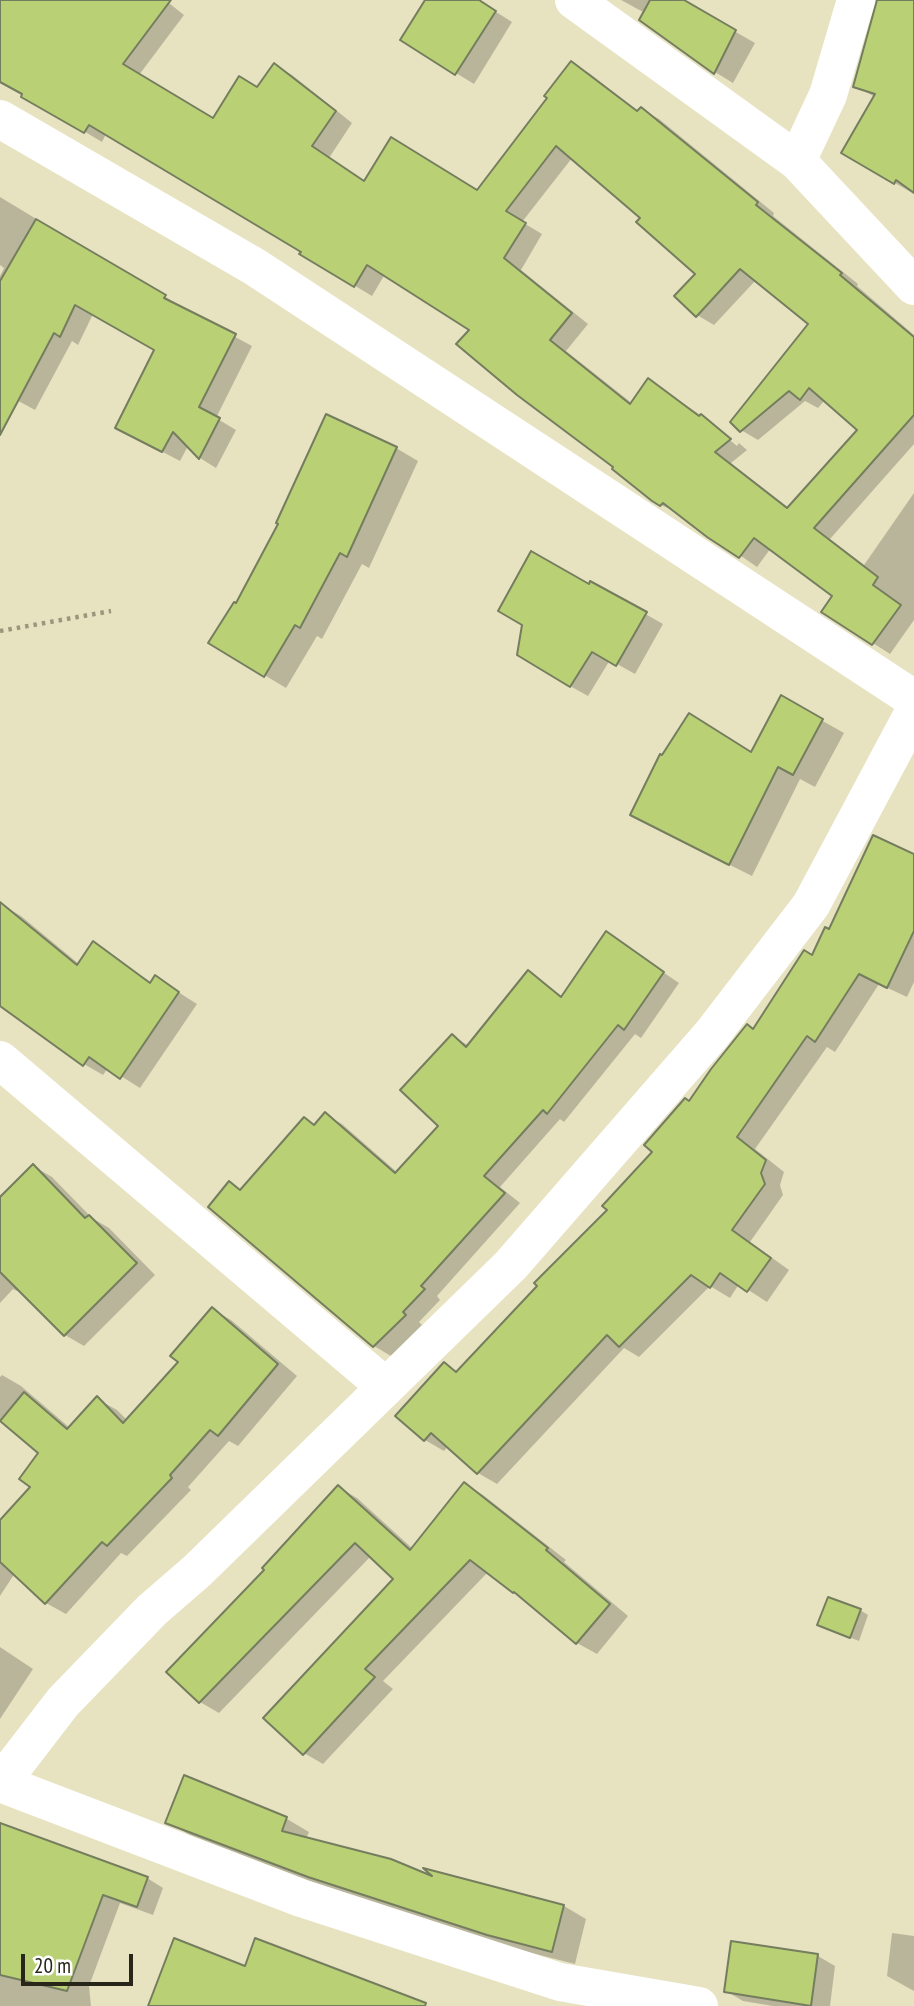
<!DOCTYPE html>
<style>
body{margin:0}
#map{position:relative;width:914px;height:2006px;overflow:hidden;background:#e7e3c1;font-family:"PT Sans Narrow",sans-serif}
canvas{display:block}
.scale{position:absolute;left:21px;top:1954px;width:112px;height:32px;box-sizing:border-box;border:4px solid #282619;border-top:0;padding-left:9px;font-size:21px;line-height:24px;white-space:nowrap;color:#282619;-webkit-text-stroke:5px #fff;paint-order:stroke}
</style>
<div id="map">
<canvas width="914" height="2006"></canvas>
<div class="scale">20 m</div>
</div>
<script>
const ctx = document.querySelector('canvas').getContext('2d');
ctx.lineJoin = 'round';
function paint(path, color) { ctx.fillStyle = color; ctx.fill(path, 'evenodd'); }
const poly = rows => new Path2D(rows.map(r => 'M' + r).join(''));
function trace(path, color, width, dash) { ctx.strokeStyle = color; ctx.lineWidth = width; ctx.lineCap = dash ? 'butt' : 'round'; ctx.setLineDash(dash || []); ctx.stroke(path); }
paint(poly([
 [0,0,165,0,184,15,139,75,213,120,257,89,275,65,292,75,352,123,329,158,366,182,478,191,549,98,571,63,589,73,639,112,641,109,659,119,774,213,773,216,858,284,857,286,914,335,914,444,830,539,864,565,914,493,914,620,890,654,823,611,834,596,771,548,757,567,679,513,661,505,616,467,471,330,385,274,372,296,302,254,303,251,106,134,102,142,0,81],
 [572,158,643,217,698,274,697,315,714,325,756,280,811,324,741,430,758,440,805,401,818,408,825,400,859,430,789,508,731,463,747,450,719,426,739,443,737,446,708,422,711,422,649,381,633,404,566,351,588,324,521,270,542,234,522,222],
 [427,0,477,0,512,22,474,84,402,40],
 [621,0,680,0,755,43,733,83,715,72,645,13],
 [879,0,914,0,914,194,843,153,875,97,855,86],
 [0,197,182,307,181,308,252,346,216,418,236,430,216,468,200,458,188,446,180,461,134,437,156,350,93,314,78,345,72,341,35,410,0,391,0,276,4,268,0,265],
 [396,448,418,461,369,568,362,564,322,639,317,636,286,688,211,643,236,606,280,524],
 [591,583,663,624,635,674,610,660,588,696,570,686],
 [782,698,844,733,815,787,800,779,752,876,654,827,752,754],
 [914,854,914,982,907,997,879,984,835,1052,827,1047,755,1149,784,1172,780,1185,783,1195,750,1242,789,1270,767,1302,739,1284,730,1298,710,1286,639,1357,624,1348,497,1484,478,1473,448,1446,444,1451,425,1440,445,1364,458,1372,610,1210,689,1103,754,1030,813,957,830,932],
 [2,905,21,916,79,964,94,944,152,983,156,978,197,1004,140,1088,108,1068,103,1075,84,1064,0,980],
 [607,934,679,983,641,1038,635,1034,564,1122,560,1119,500,1187,520,1203,437,1296,440,1300,419,1322,422,1325,391,1356,374,1346,210,1207,229,1183,242,1191,305,1119,316,1125,325,1115,342,1124,398,1173,441,1125,453,1036,469,1046,528,972,563,997],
 [33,1166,52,1177,92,1218,109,1228,155,1275,84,1346,65,1335,19,1289,17,1291,13,1289,0,1303,0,1199],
 [212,1309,231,1320,297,1376,238,1446,229,1441,188,1487,191,1490,127,1556,121,1553,66,1614,46,1603,15,1573,0,1596,0,1522,32,1487,41,1453,1,1420,0,1421,0,1377,2,1375,21,1386,70,1428,97,1399,117,1410,128,1421,180,1362],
 [464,1484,483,1495,566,1560,564,1562,628,1616,597,1654,577,1643,523,1597,488,1572,383,1681,393,1689,323,1764,304,1753,396,1579,371,1556,219,1713,200,1702,267,1570,338,1487,357,1498,413,1549],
 [860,1610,868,1615,859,1641,828,1629],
 [0,1647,33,1669,0,1719],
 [185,1777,287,1819,309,1832,306,1839,439,1881,564,1906,586,1919,575,1964,512,1948,333,1890,190,1835,167,1822],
 [0,1839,147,1878,163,1888,153,1915,120,1903,89,1986,91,2006,0,2006],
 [892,1933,914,1936,914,1991,887,1976],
 [818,1956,835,1966,830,2006,773,2006,743,2001,726,1991]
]), '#0003');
const building = poly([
 [0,0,171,0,123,64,213,118,239,76,257,87,274,63,336,111,312,146,364,181,391,137,477,190,547,98,544,96,571,61,637,111,641,107,758,202,756,205,842,273,840,275,914,337,914,415,814,528,878,577,873,585,901,605,872,645,821,612,832,596,754,538,739,558,707,537,663,503,660,506,652,501,612,469,613,467,517,395,456,344,469,330,367,265,354,287,299,254,301,252,89,125,84,133,21,97,22,94,0,82,0,0],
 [556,146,640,218,636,222,695,274,674,296,696,317,740,269,808,324,730,422,740,432,789,391,800,400,809,388,857,430,787,508,715,452,731,439,701,414,699,416,648,378,630,404,550,340,572,313,504,258,526,223,506,211,556,146],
 [425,0,479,0,496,11,455,75,400,40,425,0],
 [650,0,684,0,736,30,714,74,639,20,650,0],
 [877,0,914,0,914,193,896,180,894,184,841,153,875,94,853,87,877,0],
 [36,219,166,295,164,298,236,334,199,407,220,418,199,459,173,432,162,452,115,428,154,350,75,305,60,337,54,333,0,435,0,281,36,219],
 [326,414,397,447,347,557,340,553,300,628,295,625,264,677,208,643,234,602,236,603,278,524,276,523,326,414],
 [531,551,589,584,590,581,647,612,616,666,592,652,570,687,517,655,522,625,498,611,531,551],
 [781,695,823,719,793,775,778,767,729,865,630,815,660,754,662,755,689,713,751,752,781,695],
 [873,835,914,854,914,931,887,988,859,974,815,1042,807,1036,737,1137,766,1160,761,1173,765,1184,732,1230,771,1258,747,1292,720,1273,710,1288,691,1275,619,1347,607,1335,477,1474,431,1433,424,1441,395,1416,444,1362,456,1372,537,1286,534,1283,607,1210,602,1206,652,1152,644,1145,685,1098,689,1101,711,1069,747,1024,753,1029,804,950,812,955,825,927,829,929,873,835],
 [0,902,77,965,93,941,150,983,155,975,179,992,120,1079,89,1057,83,1066,0,1006,0,902],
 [606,931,664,972,624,1030,618,1025,547,1114,543,1110,484,1176,505,1193,421,1286,425,1289,403,1312,406,1315,373,1347,208,1207,229,1181,240,1190,304,1117,314,1125,325,1112,395,1173,438,1126,400,1090,452,1034,466,1047,528,970,561,997,606,931],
 [33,1164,85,1218,89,1215,137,1263,64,1336,0,1272,0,1197,33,1164],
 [212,1307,278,1364,218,1436,210,1430,170,1475,172,1478,107,1546,102,1542,45,1604,0,1562,0,1520,30,1487,19,1479,38,1453,0,1421,24,1392,67,1429,97,1396,123,1423,178,1362,170,1356,212,1307],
 [464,1482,548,1548,546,1550,610,1604,576,1644,514,1592,513,1593,470,1560,365,1669,375,1677,303,1755,263,1718,393,1579,355,1543,199,1703,166,1672,264,1570,262,1568,338,1485,410,1550,464,1482],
 [828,1597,861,1609,850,1638,817,1625,828,1597],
 [184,1775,287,1817,282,1831,391,1859,432,1876,423,1868,564,1905,552,1952,487,1935,308,1877,165,1823,184,1775],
 [0,1823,148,1877,137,1907,103,1895,67,1991,0,1975,0,1823],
 [174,1938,245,1966,255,1938,426,2003,425,2006,148,2006,174,1938],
 [731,1941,818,1954,811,2006,724,1992,731,1941]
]);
paint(building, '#b9d075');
trace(building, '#757d5f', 2);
trace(poly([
 [0,631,111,611]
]), '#9a977e', 4.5, [3.5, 5]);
trace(poly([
 [574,0,797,161,914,286],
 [0,119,255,267,914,699],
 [797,161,828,95,856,0],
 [0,1060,386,1387],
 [0,1783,301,1898,560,1982,699,2006],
 [0,1784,63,1702,152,1610,197,1571,511,1265,712,1034,811,905,914,712]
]), '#fff', 38);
</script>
